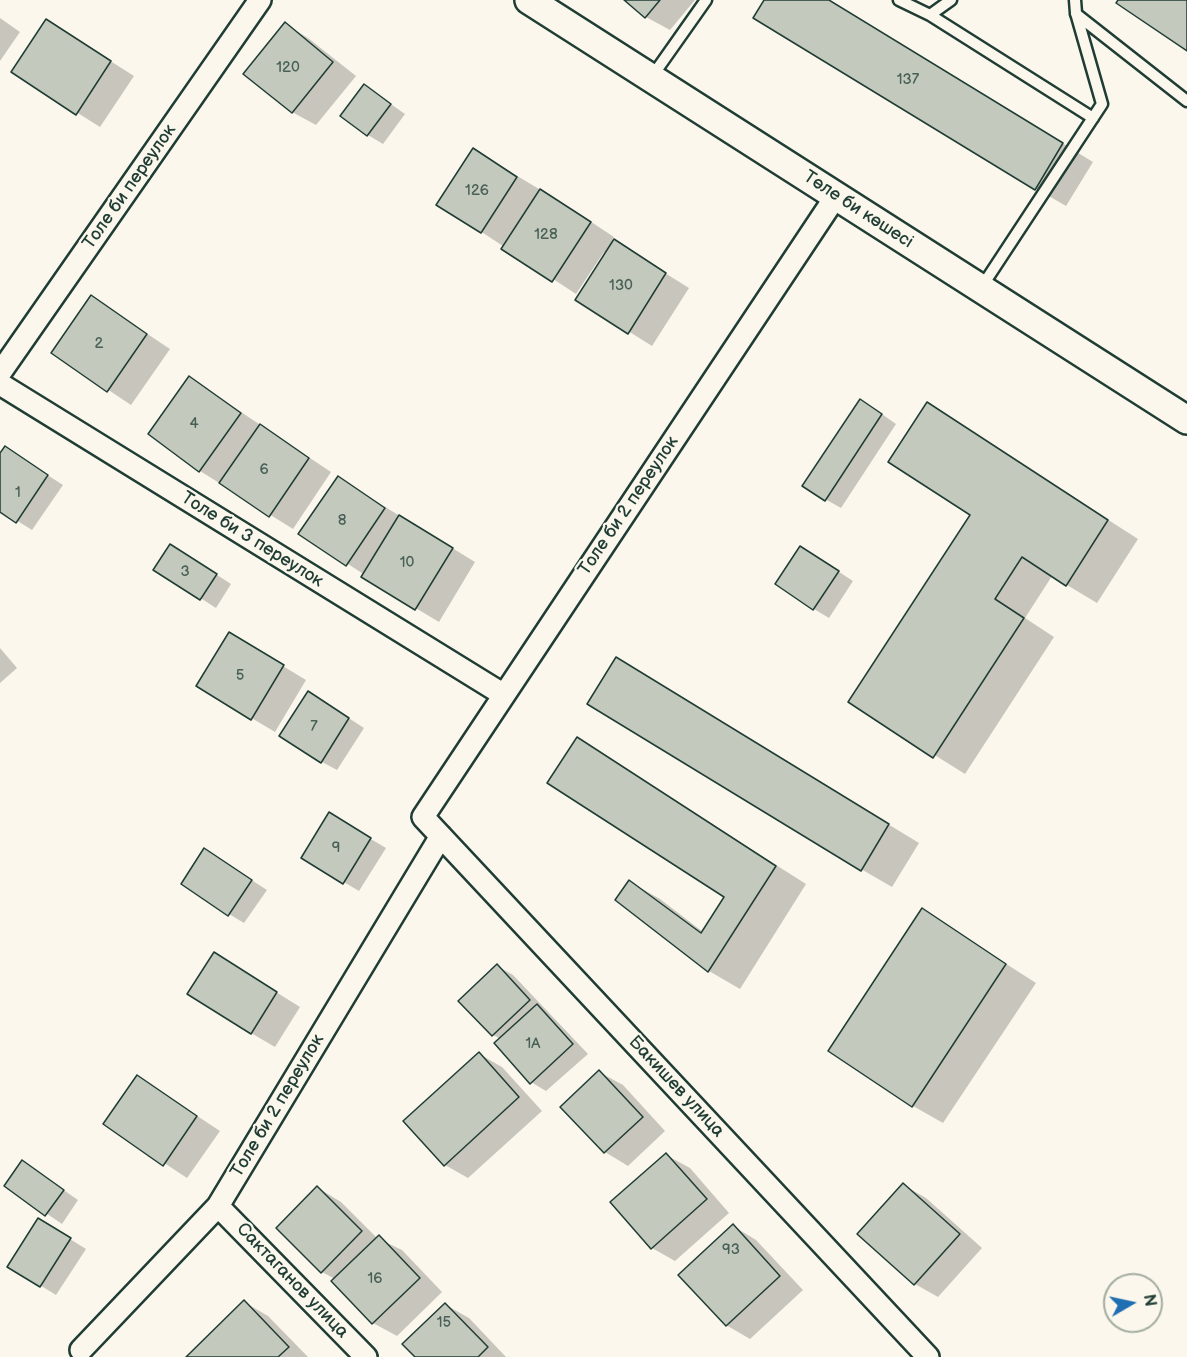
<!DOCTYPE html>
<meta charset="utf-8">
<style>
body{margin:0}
#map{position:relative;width:1187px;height:1357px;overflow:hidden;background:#fbf7ec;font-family:"Balsamiq Sans",sans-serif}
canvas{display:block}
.north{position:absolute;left:1103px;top:1273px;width:60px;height:60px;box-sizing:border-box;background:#fbf7ec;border:2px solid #a3ada2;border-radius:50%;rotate:81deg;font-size:16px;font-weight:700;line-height:24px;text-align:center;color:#1f3d34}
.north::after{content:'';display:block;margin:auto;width:21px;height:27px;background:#1f6fb2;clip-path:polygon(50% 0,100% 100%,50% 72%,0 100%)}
</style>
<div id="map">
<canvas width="1187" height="1357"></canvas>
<div class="north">N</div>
</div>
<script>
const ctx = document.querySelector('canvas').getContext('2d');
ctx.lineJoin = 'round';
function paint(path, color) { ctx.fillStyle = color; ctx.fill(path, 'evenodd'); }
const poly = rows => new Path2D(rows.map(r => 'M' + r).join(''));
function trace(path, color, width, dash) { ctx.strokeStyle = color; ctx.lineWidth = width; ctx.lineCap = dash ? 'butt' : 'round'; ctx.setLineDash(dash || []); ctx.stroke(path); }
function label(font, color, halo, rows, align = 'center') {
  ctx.font = font + ' "Balsamiq Sans",sans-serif'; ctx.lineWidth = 4.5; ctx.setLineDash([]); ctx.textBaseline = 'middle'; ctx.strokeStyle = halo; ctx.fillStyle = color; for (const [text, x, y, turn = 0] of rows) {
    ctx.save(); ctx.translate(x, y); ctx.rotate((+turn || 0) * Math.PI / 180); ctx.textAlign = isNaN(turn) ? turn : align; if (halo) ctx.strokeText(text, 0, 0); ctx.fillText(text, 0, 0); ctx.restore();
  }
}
paint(poly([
 [626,0,695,0,670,30,646,17],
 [766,0,828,0,1093,162,1066,206,1035,188],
 [0,18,20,32,0,61],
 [47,21,134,76,100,127,13,72],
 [285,24,308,38,356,76,316,125,292,112],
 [365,86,405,114,383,144,368,135],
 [474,150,564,204,614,237,612,240,689,288,652,346,577,299,606,254,604,252,576,294,439,204],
 [92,297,170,349,131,405,53,353],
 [190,378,331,472,293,529,200,471],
 [928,404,1138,539,1097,603,1052,576,1025,618,1054,637,965,774,850,702,972,514],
 [876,410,896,424,841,508,825,499],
 [5,448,63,485,32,530,0,510,0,455],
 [338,478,475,562,439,622,364,577,365,575,300,533],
 [186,555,231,584,216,608,155,569],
 [816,557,853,581,829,618,814,609],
 [0,648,17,668,0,683],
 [253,648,306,680,275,732,198,686],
 [647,677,919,843,892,887,861,869],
 [324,702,364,728,337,770,322,762],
 [577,739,806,884,740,989,709,971,617,900,630,882,660,899,703,932,726,896],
 [344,823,386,848,359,891,303,858],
 [205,850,267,890,244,923,229,914],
 [922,910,1036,983,943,1123,913,1106],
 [215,954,300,1007,275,1047,251,1033],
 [497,966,513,975,588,1054,546,1091,531,1082,501,1039,493,1035],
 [479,1054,502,1067,542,1111,468,1178,445,1165],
 [599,1072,623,1085,665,1131,628,1166,605,1152],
 [138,1077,220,1131,187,1178,105,1124],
 [666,1155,690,1168,729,1213,675,1261,652,1248],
 [23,1162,78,1200,62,1224,6,1186],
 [903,1185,926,1198,982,1248,938,1297,915,1284],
 [318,1188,341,1202,377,1238,402,1250,442,1292,397,1336,373,1323,335,1279,322,1272,278,1228],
 [733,1226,756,1240,803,1290,750,1339,726,1325],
 [54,1229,86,1249,56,1295,9,1266],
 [244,1302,268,1316,308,1357,188,1357],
 [446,1305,469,1318,506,1357,417,1357]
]), '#0003');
const building = poly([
 [624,0,660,0,645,18,624,0],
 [764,0,829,0,1063,143,1035,190,753,18,764,0],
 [1118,0,1187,0,1187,51,1116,3,1118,0],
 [46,19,111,61,76,115,11,72,46,19],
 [285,22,333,62,292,113,243,74,285,22],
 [364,84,391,104,367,136,340,116,364,84],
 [473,148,517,177,481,233,436,205,473,148],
 [540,189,591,222,552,282,501,249,540,189],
 [614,239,666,273,628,334,575,300,614,239],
 [91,295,147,334,107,392,51,353,91,295],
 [189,376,241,413,199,472,148,434,189,376],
 [860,399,882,414,825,501,802,486,860,399],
 [927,402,1108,520,1066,586,1022,557,995,599,1024,618,933,758,848,702,970,515,888,462,927,402],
 [260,424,309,458,269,517,219,483,260,424],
 [5,446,48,475,16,523,0,512,0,453,5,446],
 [338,476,385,508,346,566,298,534,338,476],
 [399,515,453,548,415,610,361,577,399,515],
 [170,544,217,574,200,600,153,570,170,544],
 [800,546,839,571,813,610,775,584,800,546],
 [229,632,284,665,251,720,196,686,229,632],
 [616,657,889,824,861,871,587,704,616,657],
 [308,691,349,718,321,763,279,736,308,691],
 [577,737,776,866,708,972,615,900,629,880,701,933,724,897,547,783,577,737],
 [329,812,371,838,343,884,301,858,329,812],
 [204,848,252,880,228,916,181,884,204,848],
 [922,908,1006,964,912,1107,828,1051,922,908],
 [214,952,277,992,251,1034,187,994,214,952],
 [497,964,530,1000,492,1036,458,1001,497,964],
 [537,1004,573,1044,530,1084,494,1043,537,1004],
 [479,1052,519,1097,444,1166,403,1121,479,1052],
 [599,1070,643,1117,604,1153,560,1107,599,1070],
 [137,1075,197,1116,163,1166,103,1124,137,1075],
 [666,1153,707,1199,651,1249,610,1202,666,1153],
 [22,1160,64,1190,45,1216,4,1186,22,1160],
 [903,1183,960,1234,914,1285,857,1234,903,1183],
 [317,1186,362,1231,321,1273,276,1228,317,1186],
 [38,1218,71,1238,40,1287,7,1267,38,1218],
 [733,1224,780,1276,726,1326,678,1275,733,1224],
 [379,1235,420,1278,372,1324,331,1281,379,1235],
 [244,1300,289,1347,278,1357,186,1357,244,1300],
 [445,1303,488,1347,478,1357,415,1357,402,1344,445,1303]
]);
paint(building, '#c4c9be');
trace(building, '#1f3d34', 1.5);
const service = poly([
 [899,0,930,15,951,0],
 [1076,14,1187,101],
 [930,15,1093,118],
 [651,78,706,0],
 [981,288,1102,104,1076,13,1075,0]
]);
const minor = poly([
 [836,196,423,817,928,1357],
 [0,373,260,0],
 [0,384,504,695],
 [218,1206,366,1357],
 [81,1350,218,1206,441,836]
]);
const tertiary = poly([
 [529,0,1187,420]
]);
trace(service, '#1f3d34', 15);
trace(minor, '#1f3d34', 26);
trace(tertiary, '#1f3d34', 32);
trace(service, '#fbf7ec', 10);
trace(minor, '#fbf7ec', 21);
trace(tertiary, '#fbf7ec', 27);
label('15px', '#486056', null, [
 ["120",288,68],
 ["137",908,80],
 ["126",477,191],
 ["128",546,235],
 ["130",621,286],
 ["2",99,344],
 ["4",194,424],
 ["6",264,470],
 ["1",18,493],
 ["8",342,521],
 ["10",407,563],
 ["3",185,572],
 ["5",240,676],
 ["7",314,727],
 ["9",336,848],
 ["1А",533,1044],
 ["93",731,1250],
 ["16",375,1279],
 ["15",444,1323]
]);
label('18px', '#1f3d34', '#fbf7ec', [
 ["Толе би переулок",130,187,-55],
 ["Төле би көшесі",858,210,33],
 ["Толе би 2 переулок",629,506,-56],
 ["Толе би 3 переулок",252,540,32],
 ["Бакишев улица",676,1087,47],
 ["Толе би 2 переулок",278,1106,-59],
 ["Сактаганов улица",292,1281,46]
]);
</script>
